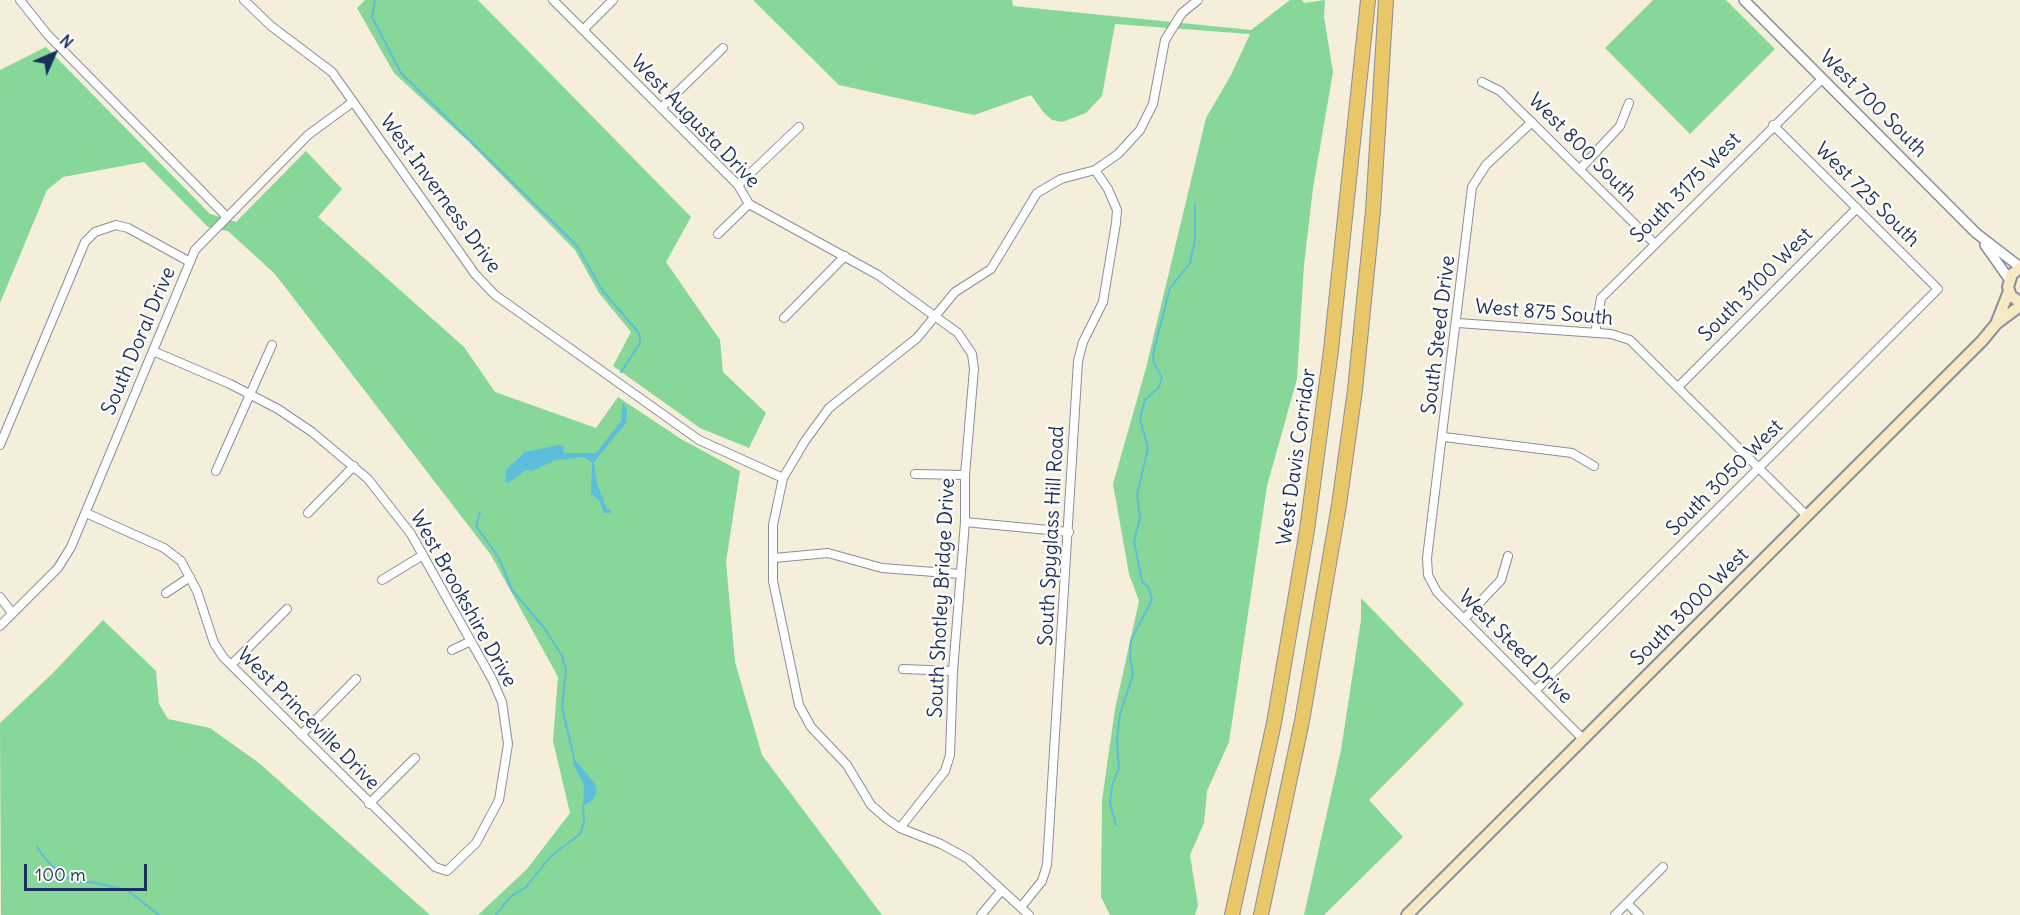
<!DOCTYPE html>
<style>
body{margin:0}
#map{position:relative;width:2020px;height:915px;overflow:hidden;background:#f5eeda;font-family:Delius,sans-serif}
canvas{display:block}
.north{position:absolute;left:24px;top:24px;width:60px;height:60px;-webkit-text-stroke:4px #fdfcf7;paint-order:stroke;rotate:45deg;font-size:16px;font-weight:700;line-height:24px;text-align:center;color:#1b2f5e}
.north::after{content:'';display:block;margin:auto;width:21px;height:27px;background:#1b2f5e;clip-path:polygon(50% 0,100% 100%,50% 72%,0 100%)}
.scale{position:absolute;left:24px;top:864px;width:123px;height:27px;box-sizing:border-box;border:3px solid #1b2f5e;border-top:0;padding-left:8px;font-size:18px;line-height:21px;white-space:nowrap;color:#1b2f5e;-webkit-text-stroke:4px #fdfcf7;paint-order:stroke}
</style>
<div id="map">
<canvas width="2020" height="915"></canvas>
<div class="north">N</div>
<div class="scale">100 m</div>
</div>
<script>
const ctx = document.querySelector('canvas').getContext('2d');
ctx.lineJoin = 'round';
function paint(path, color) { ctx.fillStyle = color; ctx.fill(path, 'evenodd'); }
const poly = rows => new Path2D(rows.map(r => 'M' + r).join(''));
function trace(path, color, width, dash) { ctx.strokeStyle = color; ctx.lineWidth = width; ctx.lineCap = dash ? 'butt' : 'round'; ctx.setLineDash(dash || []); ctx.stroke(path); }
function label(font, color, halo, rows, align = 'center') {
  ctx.font = font + ' Delius,sans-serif'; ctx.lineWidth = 5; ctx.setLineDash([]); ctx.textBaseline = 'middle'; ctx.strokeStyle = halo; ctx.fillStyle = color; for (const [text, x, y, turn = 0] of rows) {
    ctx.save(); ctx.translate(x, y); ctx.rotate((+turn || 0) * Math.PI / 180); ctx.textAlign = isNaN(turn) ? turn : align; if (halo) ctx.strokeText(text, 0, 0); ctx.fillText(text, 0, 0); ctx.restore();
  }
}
paint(poly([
 [365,0,478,0,691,217,666,262,720,340,723,372,766,413,749,448,700,428,613,366,631,332,599,293,575,250,469,142,394,73,357,8],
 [753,0,1012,0,1013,6,1251,30,1290,0,1302,0,1304,3,1325,0,1324,17,1333,72,1313,188,1304,265,1297,379,1267,486,1229,742,1207,791,1204,823,1190,855,1198,905,1195,915,1110,915,1101,897,1102,800,1115,709,1139,601,1129,574,1113,484,1146,368,1206,118,1231,75,1250,34,1115,24,1102,96,1086,113,1062,122,1052,120,1044,113,1031,95,974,115,839,85],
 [1653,0,1726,0,1775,49,1690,134,1605,48],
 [46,47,210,214,236,222,306,151,342,189,318,217,464,347,495,392,596,428,618,397,681,439,740,471,726,562,735,662,762,755,882,915,478,915,527,869,570,813,553,741,558,677,491,555,275,274,228,231,208,227,144,162,63,177,47,190,0,303,0,70],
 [1361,598,1464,704,1369,800,1403,837,1324,915,1304,915,1341,750,1361,620],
 [103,620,156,671,159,704,168,719,210,728,259,763,430,915,1,915,0,723,54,672]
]), '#86d798');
paint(poly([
 [623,402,627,410,626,423,594,462,597,484,607,509,611,510,610,513,604,513,599,500,591,494,592,463,584,457,556,460,532,471,526,470,508,483,505,482,506,470,525,452,559,445,564,447,563,452,566,453,596,453,621,421],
 [574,758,595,784,597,792,593,800,583,806,584,785,573,764]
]), '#5dbedc');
trace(poly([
 [375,0,372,17,401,73,566,235,577,246,602,290,639,333,640,343,621,372],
 [480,512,476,526,499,558,512,590,545,629,562,656,566,670,562,707,574,758],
 [1116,825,1110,803,1112,786,1119,768,1117,741,1120,714,1133,675,1130,656,1131,640,1152,600,1149,588,1142,581,1134,541,1140,518,1137,495,1148,448,1140,419,1145,400,1159,387,1162,378,1154,363,1153,354,1170,288,1190,263,1195,240,1195,204],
 [37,847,47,861,65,877,75,882,91,882,127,890,159,915],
 [496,915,510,897,526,887,550,857,580,834,584,823,583,806]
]), '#5dbedc', 2);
const minor = poly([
 [20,0,47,34,227,217],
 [244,0,271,26,332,72,475,274,495,295,699,440,783,478],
 [553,0,738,185,749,204,878,275,958,333,972,354,974,369,965,475,965,522,953,671,950,755,945,771,900,828],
 [583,30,613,0],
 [1482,82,1500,91,1654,243],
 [661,108,723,48],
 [1532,122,1486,165,1472,187,1427,558,1428,575,1437,592,1583,739],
 [1580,169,1620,126,1629,103],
 [738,185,799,127],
 [718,234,749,204],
 [784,318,845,256],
 [1458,323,1611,334,1630,340,1807,516],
 [1595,333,1601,298,1822,79],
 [1679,386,1857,208],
 [1444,437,1572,453,1594,466],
 [0,445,85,242,95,232,116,225,128,228,190,262],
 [216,471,272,345],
 [915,474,965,475],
 [86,513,164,548,181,561,197,591,214,643,223,657,435,867,447,871,476,843,499,800,508,744,502,702,492,679,411,534,368,479,312,432,278,409,230,384,153,351],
 [308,513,354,466],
 [965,522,1069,532],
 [774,558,828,553,882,568,960,574],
 [382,580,423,555],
 [166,593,190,577],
 [0,597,12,613],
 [1464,619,1501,580,1508,556],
 [0,626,58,568,71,547,195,250,308,135,353,102],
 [452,650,471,641],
 [231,665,287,609],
 [903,669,953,671],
 [1535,691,1938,289,1773,125],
 [301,735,356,679],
 [369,804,415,758],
 [1627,903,1639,915],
 [1021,907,1042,881,1047,865,1078,361,1083,342,1103,302,1116,223,1117,210,1108,189,1095,170],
 [981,915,1001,891],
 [1029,915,968,859,941,844,900,828,887,819,871,805,847,765,811,727,799,705,773,581,773,525,783,478,805,441,829,408,917,338,955,292,991,269,1037,193,1061,179,1095,170,1118,154,1140,130,1153,104,1165,40,1182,13,1198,0],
 [1615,915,1663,867]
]);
const tertiary = poly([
 [1744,0,1976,233,2020,267],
 [1985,245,2009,279]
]);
const secondary = poly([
 [2020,268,2012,274,2008,287,2011,296,2020,302],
 [1996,324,2020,306],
 [1407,915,1982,341,1996,324,2009,291]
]);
const motorway = poly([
 [1232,915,1274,723,1307,530,1331,350,1368,0],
 [1261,915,1302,721,1339,505,1355,390,1373,211,1386,0]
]);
trace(minor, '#888e9c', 10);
trace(tertiary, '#888e9c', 12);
trace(secondary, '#888e9c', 14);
trace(motorway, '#888e9c', 16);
trace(minor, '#fff', 8);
trace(tertiary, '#fff', 9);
trace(secondary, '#f6e9c3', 10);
trace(motorway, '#e9c769', 14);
label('20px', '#1b2f5e', '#fdfcf7', [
 ["West 700 South",1873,104,45],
 ["West Augusta Drive",695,122,46],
 ["West 800 South",1582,148,45],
 ["South 3175 West",1686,188,-45],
 ["West Inverness Drive",440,194,54],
 ["West 725 South",1867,195,45],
 ["South 3100 West",1756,285,-45],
 ["West 875 South",1544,313,5],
 ["South Steed Drive",1439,335,-83],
 ["South Doral Drive",139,341,-67],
 ["West Davis Corridor",1297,457,-82],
 ["South 3050 West",1725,478,-45],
 ["South Spyglass Hill Road",1052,536,-87],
 ["South Shotley Bridge Drive",942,598,-87],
 ["West Brookshire Drive",463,599,61],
 ["South 3000 West",1690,607,-45],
 ["West Steed Drive",1515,647,45],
 ["West Princeville Drive",308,719,45]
]);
</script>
